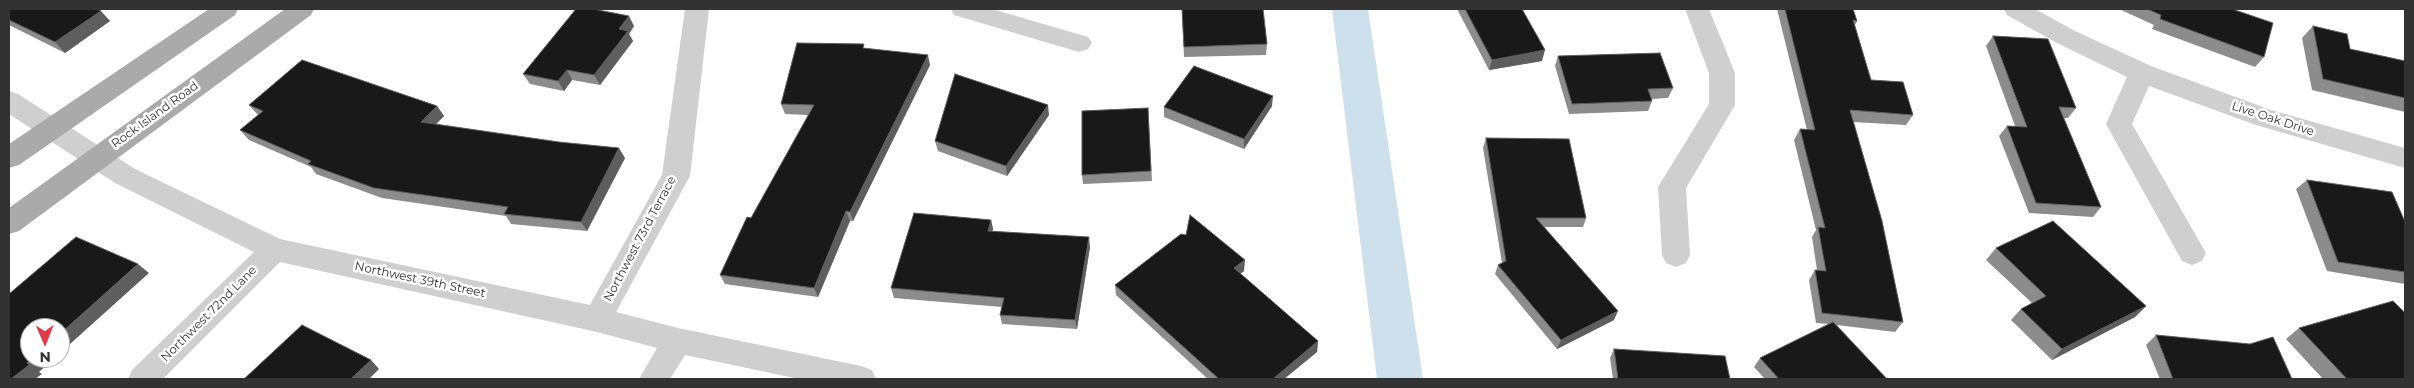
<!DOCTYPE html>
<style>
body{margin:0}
#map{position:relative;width:2414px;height:388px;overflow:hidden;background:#fff;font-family:Montserrat,sans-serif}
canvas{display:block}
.frame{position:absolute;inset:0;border:10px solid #323232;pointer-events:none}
.north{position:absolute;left:20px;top:318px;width:50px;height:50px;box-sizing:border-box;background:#fff;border:1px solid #adadad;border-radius:50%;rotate:179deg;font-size:14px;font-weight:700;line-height:20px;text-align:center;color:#323232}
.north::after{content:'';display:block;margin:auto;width:18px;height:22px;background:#e13b47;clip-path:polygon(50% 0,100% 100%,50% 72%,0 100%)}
</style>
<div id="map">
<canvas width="2414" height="388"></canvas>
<div class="frame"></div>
<div class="north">N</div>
</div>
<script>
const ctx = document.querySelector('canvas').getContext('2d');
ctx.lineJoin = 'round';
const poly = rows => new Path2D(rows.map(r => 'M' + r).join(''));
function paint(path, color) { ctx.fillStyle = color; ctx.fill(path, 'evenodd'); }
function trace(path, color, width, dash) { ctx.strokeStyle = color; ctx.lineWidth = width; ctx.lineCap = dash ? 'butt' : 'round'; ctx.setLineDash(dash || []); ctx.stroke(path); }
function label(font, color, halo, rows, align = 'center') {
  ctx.font = font + ' Montserrat,sans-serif'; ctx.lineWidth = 5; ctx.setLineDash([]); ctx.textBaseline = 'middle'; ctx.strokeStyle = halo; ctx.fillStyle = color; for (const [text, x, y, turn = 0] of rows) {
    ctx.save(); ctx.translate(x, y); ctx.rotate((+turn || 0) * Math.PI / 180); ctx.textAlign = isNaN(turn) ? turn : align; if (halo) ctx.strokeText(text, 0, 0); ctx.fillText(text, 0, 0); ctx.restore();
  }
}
paint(poly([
 [1332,9,1368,9,1423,379,1377,379,1332,9]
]), '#cee0ec');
paint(poly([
 [685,9,709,9,690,176,616,312,678,328,861,366,872,370,876,379,799,379,685,355,670,379,639,379,657,348,597,332,280,262,163,379,128,379,132,370,254,252,115,183,9,114,9,91,18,94,135,169,280,239,590,305,662,175,685,9],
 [951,9,992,9,1088,37,1092,43,1088,49,1079,52,954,15,951,9],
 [1685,9,1709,9,1735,73,1735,105,1686,188,1690,255,1686,263,1676,267,1666,263,1662,255,1658,187,1709,104,1709,73,1685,9],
 [2004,9,2035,9,2075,31,2151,66,2271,110,2405,148,2405,168,2256,125,2149,86,2132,124,2206,253,2202,261,2192,265,2182,261,2106,124,2127,77,2057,43,2007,15,2004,9]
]), '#cfcfcf');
paint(poly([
 [209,9,238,9,235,15,19,165,9,168,9,144,209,9],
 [285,9,314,9,311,15,19,231,9,234,9,208,285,9]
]), '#aaa');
paint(poly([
 [9,9,101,9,99,10,110,21,65,53,9,25],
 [1182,9,1267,44,1266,55,1184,57],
 [1457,9,1522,9,1542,61,1489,70],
 [1777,9,1853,9,1857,21,1855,25,1871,80,1913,115,1906,125,1853,122,1903,322,1895,332,1837,325,1887,379,1765,379,1754,367,1760,358,1829,324,1816,323,1809,280,1815,270,1817,270,1812,237,1816,230,1794,140,1800,129,1807,130],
 [2119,9,2232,9,2264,57,2255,67,2152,29,2154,25],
 [634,26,629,34,633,41,600,85,572,80,564,91,530,84,523,74],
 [2313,26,2350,49,2405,61,2405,112,2312,90,2302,38],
 [1993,36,2076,108,2068,118,2064,118,2101,207,2093,217,2029,213,1999,136,2007,126,2015,126,1986,46],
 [865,48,930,65,853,221,850,221,818,297,725,284,720,275,808,115,785,114,781,104],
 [1558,56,1673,88,1668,98,1651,99,1652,101,1648,111,1569,114,1555,66],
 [249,105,437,106,444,116,436,124,625,158,587,231,511,224,506,216,382,198,316,174,311,167,249,140,240,130,258,115],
 [1272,106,1244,149,1164,117,1164,107],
 [1148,108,1152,181,1083,184,1082,175],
 [1049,115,1007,176,938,151,935,141],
 [1486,138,1586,218,1583,227,1544,227,1614,320,1557,349,1495,274,1498,265,1502,263,1483,148],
 [2307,180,2405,222,2405,284,2327,271,2296,189],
 [991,220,993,229,992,231,1090,247,1077,329,1002,324,1000,315,1002,307,894,298,891,288],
 [1996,248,2146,306,2135,317,2052,360,2011,320,2021,309,2032,303,1986,260],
 [1244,271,1240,274,1318,341,1317,352,1284,379,1208,379,1116,295,1115,285],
 [2299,328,2405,379,2323,379,2286,339],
 [2156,335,2292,379,2160,379,2146,345],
 [1614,349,1730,379,1613,379,1610,358]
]), '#8c8c8c');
paint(poly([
 [101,11,110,21,65,53,55,42],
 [629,16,634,26,629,34,633,41,600,85,594,75,619,29],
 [1545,50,1542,61,1489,70,1492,60],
 [928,55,930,65,853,221,850,212],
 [567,70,572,80,564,91,558,81],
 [1273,96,1272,106,1244,149,1244,139],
 [1048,105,1049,115,1007,176,1006,166],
 [437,106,444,116,428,132,421,122],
 [619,148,625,158,587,231,581,222],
 [846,211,850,221,818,297,814,288],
 [991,220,993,229,990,240,988,231],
 [1089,237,1090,247,1077,329,1075,320],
 [1245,260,1244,271,1234,279,1234,268],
 [138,264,149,273,60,353,60,334],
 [2146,306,2135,317,2052,360,2062,349],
 [1618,311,1614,320,1557,349,1561,340],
 [1318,341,1317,352,1284,379,1273,379],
 [33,358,55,358,39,372,42,374,35,379,11,379],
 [371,360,379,369,369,379,351,379]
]), '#5e5e5e');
const building = poly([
 [9,9,97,9,101,11,55,42,9,20,9,9],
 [576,9,593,9,629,16,619,29,628,31,594,75,567,70,558,81,523,74,576,9],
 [1182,9,1263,9,1267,44,1184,47,1182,9],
 [1465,9,1522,9,1545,50,1492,60,1465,9],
 [1785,9,1853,9,1857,21,1853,20,1871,80,1903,82,1913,115,1850,110,1882,221,1903,322,1822,313,1815,270,1826,271,1818,227,1825,228,1800,129,1815,130,1785,9],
 [2147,9,2232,9,2273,23,2264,57,2160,19,2161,15,2147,9],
 [2313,26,2347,34,2350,49,2405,61,2405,98,2323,79,2313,26],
 [1993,36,2048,39,2076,108,2059,107,2101,207,2036,203,2007,126,2027,127,1993,36],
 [797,43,864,44,863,48,928,55,850,212,846,211,814,288,720,275,747,217,751,218,814,105,781,104,797,43],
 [1660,53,1673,88,1648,89,1652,101,1572,104,1558,56,1660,53],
 [302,60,437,106,421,122,559,142,619,148,581,222,504,214,508,207,374,188,308,164,311,161,240,130,263,111,249,105,302,60],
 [1194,66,1273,96,1244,139,1164,107,1194,66],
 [955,74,1048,105,1006,166,935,141,955,74],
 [1148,108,1151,171,1082,175,1082,111,1148,108],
 [1486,138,1569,139,1586,218,1536,218,1618,311,1561,340,1498,265,1506,261,1486,138],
 [2307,180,2392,192,2405,222,2405,272,2338,262,2307,180],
 [914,213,991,220,988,231,1089,237,1075,320,1000,315,1004,298,891,288,914,213],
 [1190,215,1245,260,1234,268,1318,341,1273,379,1219,379,1115,285,1181,234,1186,235,1190,215],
 [2053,221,2146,306,2062,349,2021,309,2046,296,1996,248,2053,221],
 [76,237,138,264,60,334,60,328,30,328,30,358,33,358,27,363,29,365,11,379,9,379,9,294,76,237],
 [2393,301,2405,313,2405,379,2347,379,2299,328,2393,301],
 [1833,322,1887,379,1779,379,1760,358,1833,322],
 [302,325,371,360,351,379,244,379,302,325],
 [2156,335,2250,344,2273,337,2292,379,2173,379,2156,335],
 [1614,349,1725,356,1730,379,1618,379,1614,349]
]);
paint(building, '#191919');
trace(building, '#5e5e5e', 1);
label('12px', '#323232', '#fff', [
 ["Rock Island Road",155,115,-36],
 ["Live Oak Drive",2273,119,18],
 ["Northwest 73rd Terrace",640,239,-62],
 ["Northwest 39th Street",420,280,12],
 ["Northwest 72nd Lane",209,314,-45]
]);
</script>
